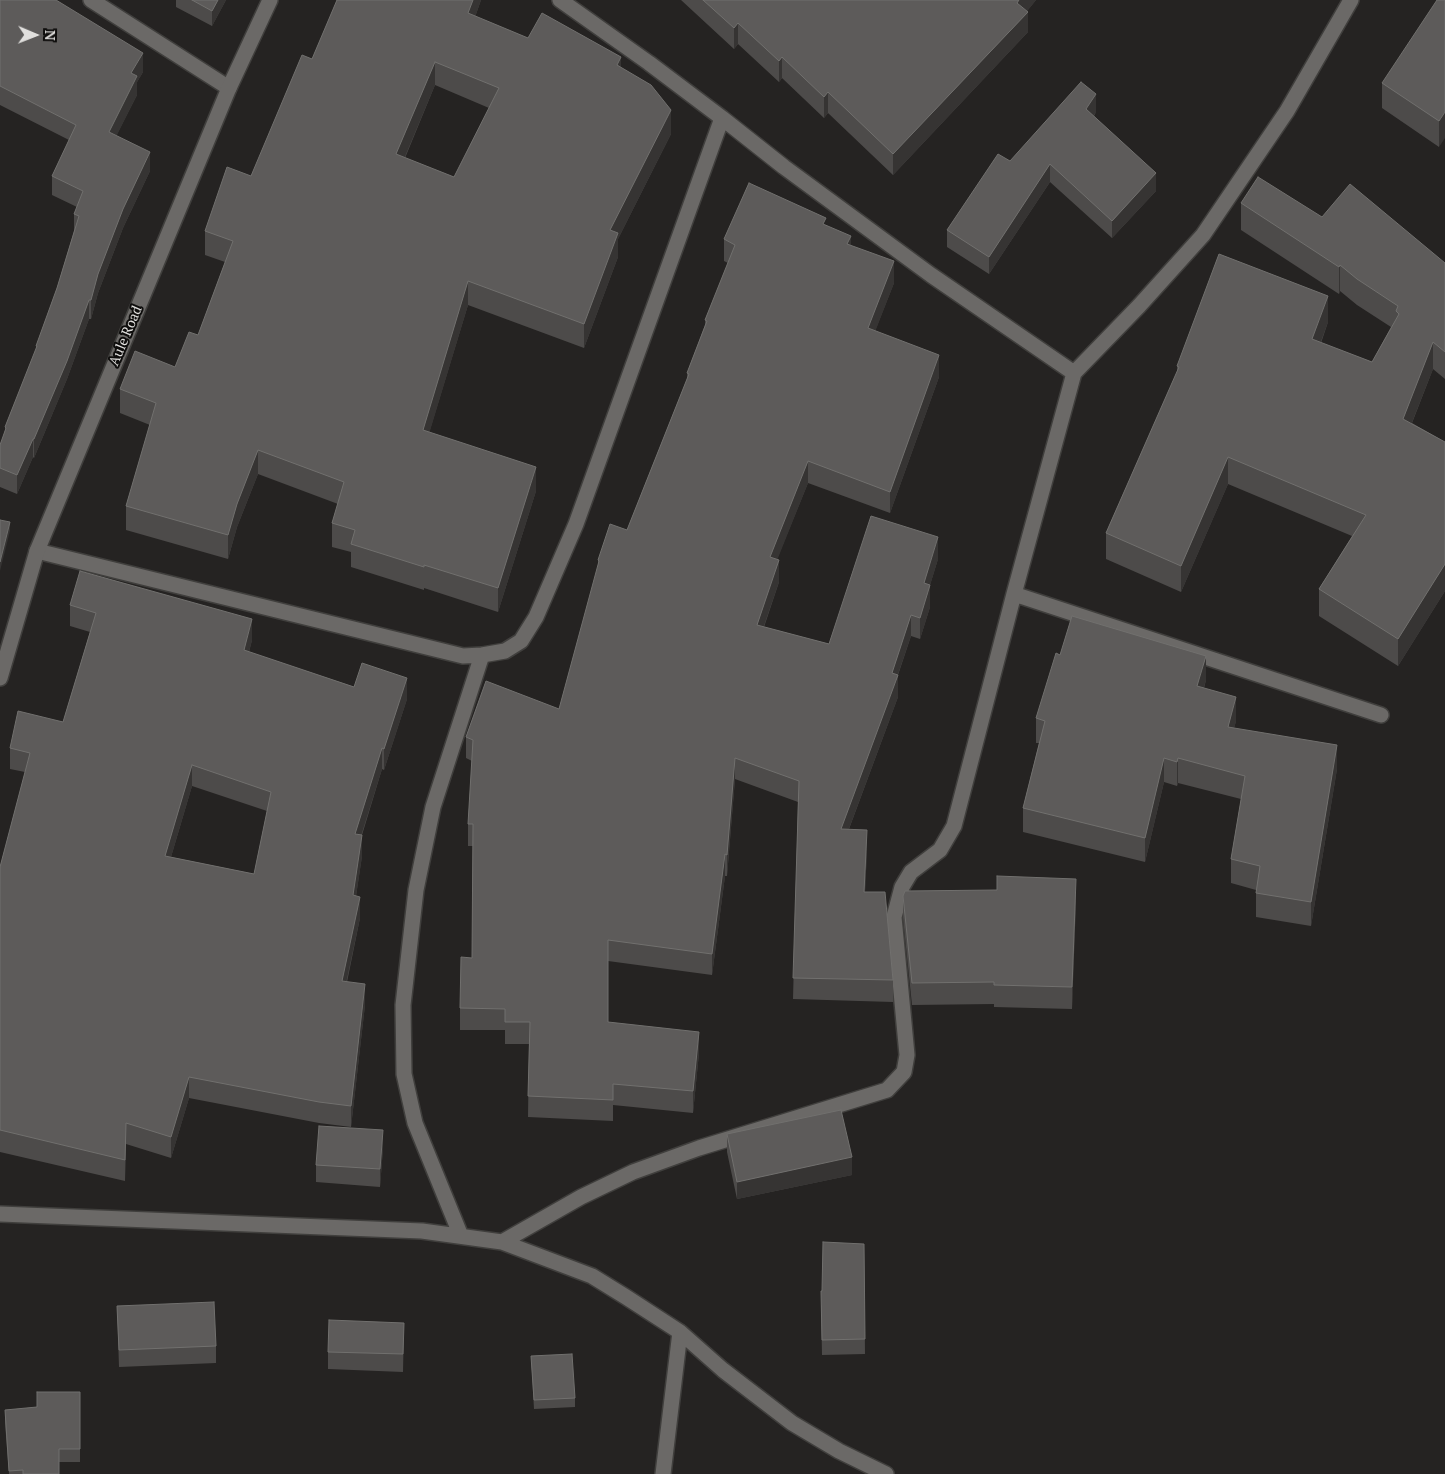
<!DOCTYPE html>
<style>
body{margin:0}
#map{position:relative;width:1445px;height:1474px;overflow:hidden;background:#252322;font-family:"PT Serif",serif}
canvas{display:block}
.north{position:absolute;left:10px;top:10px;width:50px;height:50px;-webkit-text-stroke:4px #0e0d0c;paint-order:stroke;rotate:91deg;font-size:14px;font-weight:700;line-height:20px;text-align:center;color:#e0dfdd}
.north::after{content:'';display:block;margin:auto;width:18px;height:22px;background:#e0dfdd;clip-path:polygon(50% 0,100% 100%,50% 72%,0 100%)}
</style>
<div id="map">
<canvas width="1445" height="1474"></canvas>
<div class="north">N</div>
</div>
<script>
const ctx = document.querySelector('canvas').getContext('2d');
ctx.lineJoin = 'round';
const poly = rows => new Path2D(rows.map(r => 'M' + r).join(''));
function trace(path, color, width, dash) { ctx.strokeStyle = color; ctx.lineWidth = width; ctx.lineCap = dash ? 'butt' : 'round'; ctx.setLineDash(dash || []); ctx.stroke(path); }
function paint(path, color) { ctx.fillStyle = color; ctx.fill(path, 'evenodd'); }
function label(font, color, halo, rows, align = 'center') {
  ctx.font = font + ' "PT Serif",serif'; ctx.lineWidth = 4; ctx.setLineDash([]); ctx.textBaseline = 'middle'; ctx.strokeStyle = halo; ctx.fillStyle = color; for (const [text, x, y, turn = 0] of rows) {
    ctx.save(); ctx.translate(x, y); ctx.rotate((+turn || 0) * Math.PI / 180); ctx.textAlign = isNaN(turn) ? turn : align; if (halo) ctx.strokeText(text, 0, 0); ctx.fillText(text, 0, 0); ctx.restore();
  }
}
const street = poly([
 [91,0,229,88],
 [560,0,649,63,722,118,784,167,931,275,1074,373],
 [37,551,463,656,482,655,505,651,521,641,536,617,576,524,722,118],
 [1014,594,1381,715],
 [0,1214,422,1231,502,1242,592,1276,626,1297,680,1332,723,1370,792,1423,839,1451,886,1474],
 [461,1236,415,1123,404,1074,403,1005,416,890,433,807,482,655],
 [502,1242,581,1197,633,1172,699,1148,887,1090,904,1072,907,1055,894,917,902,887,911,872,940,850,954,826,1014,594,1074,373,1139,306,1203,235,1287,111,1351,0],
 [663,1474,680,1332]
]);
const secondary = poly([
 [0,678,37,551,229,88,270,0]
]);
trace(street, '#403f3d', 18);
trace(secondary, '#403f3d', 18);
trace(street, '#6b6967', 15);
trace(secondary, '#6b6967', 15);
paint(poly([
 [0,0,143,72,137,82,137,95,116,136,150,171,123,228,98,293,91,319,89,319,67,379,34,458,33,457,17,494,0,487,0,445,5,431,5,427,36,350,36,346,57,288,74,231,74,214,77,207,52,195,52,176,69,140,0,105],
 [176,0,226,0,212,26,176,7],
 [337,0,481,0,475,17,528,38,621,68,671,134,618,239,618,257,584,348,468,305,429,433,536,491,498,612,424,588,424,590,351,567,351,552,332,547,332,523,338,504,258,474,237,527,228,559,126,530,126,506,150,425,120,413,120,389,175,367,198,335,225,262,205,255,205,231,251,176,312,59],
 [435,85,489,108,454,177,405,158],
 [681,0,1036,0,1027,11,1028,32,893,175,828,113,824,118,782,78,779,82,738,44,734,49],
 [1445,0,1439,147,1382,108,1382,83],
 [1096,112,1094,116,1156,191,1112,238,1050,182,989,274,947,247,947,230,1010,161],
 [1241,203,1322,217,1445,263,1445,379,1433,369,1412,423,1445,442,1445,591,1398,666,1319,616,1319,589,1352,536,1228,484,1181,592,1106,559,1106,533,1177,372,1177,366,1328,322,1321,343,1372,362,1391,327,1357,305,1340,291,1339,294,1241,230],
 [826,225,851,245,894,283,875,331,939,377,890,513,808,483,777,559,779,582,764,627,829,644,938,559,930,585,930,607,920,639,911,636,898,675,898,697,849,829,867,851,865,892,893,980,893,1002,793,999,798,802,735,779,727,876,725,876,712,975,608,961,608,1022,699,1053,693,1113,613,1105,613,1121,528,1117,529,1044,505,1044,505,1030,460,1030,460,1008,472,958,473,846,468,846,468,824,472,761,466,758,466,737,559,709,598,567,598,560,627,530,687,379,687,373,705,325,705,320,728,263,724,261,724,239],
 [70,605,252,640,249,652,354,687,407,699,384,770,382,769,362,835,362,856,356,896,360,918,347,982,365,1005,351,1127,319,1123,189,1098,171,1158,126,1144,125,1181,0,1152,0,867,25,772,10,769,10,748,63,722,90,632,70,626],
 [192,786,267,811,254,874,171,857],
 [1060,655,1206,680,1204,688,1236,721,1234,728,1337,769,1311,926,1256,917,1256,890,1231,883,1231,859,1241,799,1178,783,1177,786,1164,782,1145,862,1023,832,1023,808,1039,743,1036,743,1036,718],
 [903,896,1076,901,1072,1009,994,1007,994,1004,912,1005,903,918],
 [727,1134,852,1175,737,1199,727,1152],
 [383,1148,380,1187,316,1182,316,1165],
 [864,1244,865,1354,822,1355,821,1306],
 [117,1306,216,1346,216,1363,119,1367],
 [404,1323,403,1372,328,1369,328,1352],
 [531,1356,575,1398,575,1407,534,1409],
 [80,1392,80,1462,59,1462,59,1474,9,1474,5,1423,5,1410,37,1407]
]), '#4d4b4a');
paint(poly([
 [218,0,226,0,212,26,212,11],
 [473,0,481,0,468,37,468,13],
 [1019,0,1036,0,1021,19,1028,12,1028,32,893,175,893,154],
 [738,23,738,44,734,49,734,28],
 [143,53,143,72,137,82,137,95,109,151,109,132,131,73],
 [621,57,621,81,617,65],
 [782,57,782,78,779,82,779,61],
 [435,62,435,85,396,178,396,154],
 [828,92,828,113,824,118,824,97],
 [1096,94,1096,112,1086,127,1086,109],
 [671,110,671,134,618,239,618,257,584,348,584,324,610,230],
 [1445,112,1445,138,1439,147,1439,121],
 [150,152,150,171,123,228,98,293,91,319,91,300,98,274,123,209],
 [1050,164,1050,182,989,274,989,257],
 [1156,173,1156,191,1112,238,1112,221],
 [851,236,851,258,847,244],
 [894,261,894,283,868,350,868,328],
 [1340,265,1340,291,1339,294,1339,267],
 [468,281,468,305,423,454,423,430],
 [1328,296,1328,322,1312,366,1312,339],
 [89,300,89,319,67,379,34,458,34,439],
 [1433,342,1433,369,1403,445,1403,419],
 [939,355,939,377,890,513,890,492],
 [33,439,33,457,17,494,17,475],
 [258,450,258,474,237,527,228,559,228,535,237,504],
 [1228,457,1228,484,1181,592,1181,566],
 [808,461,808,483,770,578,770,557],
 [536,467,536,491,498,612,498,588],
 [10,522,10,531,0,571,0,562],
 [938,537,938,559,924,605,924,583],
 [779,560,779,582,757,646,757,625],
 [1445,564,1445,591,1398,666,1398,639],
 [930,585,930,607,920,639,920,618],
 [911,615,911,636,896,680,898,675,898,697,841,850,841,829],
 [252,619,252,640,244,671,244,650],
 [1206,656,1206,680,1197,710,1197,686],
 [407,678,407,699,384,770,384,749],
 [1236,697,1236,721,1228,751,1228,727],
 [1337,745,1337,769,1311,926,1311,902],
 [382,748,382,769,355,855,355,834],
 [735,758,735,779,727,876,727,855],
 [1164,758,1164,782,1145,862,1145,838],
 [1178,758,1178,783,1177,786,1177,762],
 [192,765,192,786,165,877,165,856],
 [867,830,867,851,864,914,864,892],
 [362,835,362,856,353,916,353,895],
 [725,854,725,876,712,975,712,954],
 [1076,879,1076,901,1072,1009,1072,987],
 [360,897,360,918,342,1002,342,981],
 [365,984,365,1005,351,1127,351,1106],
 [699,1032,699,1053,693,1113,693,1091],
 [189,1077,189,1098,171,1158,171,1137],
 [383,1130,383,1148,380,1187,380,1169],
 [852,1157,852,1175,737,1199,737,1182]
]), '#363433');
const building = poly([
 [0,0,56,0,143,53,131,73,137,76,109,132,150,152,123,209,98,274,91,300,89,300,67,361,34,439,33,439,17,475,0,468,0,445,6,428,5,427,37,346,36,346,57,288,79,216,74,214,83,191,52,176,76,125,0,86,0,0],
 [192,0,218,0,212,11,192,0],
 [337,0,473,0,468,13,528,38,542,13,621,57,617,65,651,85,671,110,610,230,618,233,584,324,468,281,423,430,536,467,498,588,424,565,424,567,351,544,355,530,332,523,344,482,258,450,237,504,228,535,126,506,156,403,120,389,135,351,175,367,189,332,198,335,233,241,205,231,227,167,251,176,302,55,312,59,337,0],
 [435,62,499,88,454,177,396,154,435,62],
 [703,0,1019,0,1017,3,1028,12,893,154,828,92,824,97,782,57,779,61,738,23,734,28,703,0],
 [1437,0,1445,0,1445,112,1439,121,1382,83,1437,0],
 [1081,82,1096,94,1086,109,1156,173,1112,221,1050,164,989,257,947,230,998,154,1010,161,1081,82],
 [1258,177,1322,217,1350,184,1445,263,1445,352,1433,342,1403,419,1445,442,1445,564,1398,639,1319,589,1366,515,1228,457,1181,566,1106,533,1179,367,1177,366,1219,254,1328,296,1312,339,1372,362,1399,314,1396,311,1398,306,1357,279,1340,265,1339,267,1241,203,1258,177],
 [749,183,826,218,823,224,851,236,847,244,894,261,868,328,939,355,890,492,808,461,770,557,779,560,757,625,829,644,871,516,938,537,924,583,930,585,920,618,911,615,892,673,898,675,841,829,867,830,864,892,885,892,893,980,793,978,799,781,735,758,727,855,725,854,712,954,608,940,608,1022,699,1032,693,1091,613,1084,613,1100,528,1096,530,1022,505,1022,505,1009,460,1008,461,957,472,958,473,824,468,824,473,740,466,737,486,681,559,709,599,561,598,560,610,524,627,530,689,374,687,373,707,321,705,320,735,245,724,239,749,183],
 [0,520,10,522,0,562,0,520],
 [80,571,252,619,244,650,354,687,362,663,407,678,384,749,382,748,355,834,362,835,353,895,360,897,342,981,365,984,351,1106,319,1102,189,1077,171,1137,126,1123,125,1160,0,1130,0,867,30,753,10,748,18,711,63,722,96,613,70,605,80,571],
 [192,765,271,792,254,874,165,856,192,765],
 [1072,616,1206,656,1197,686,1236,697,1228,727,1337,745,1311,902,1256,893,1260,866,1231,859,1245,776,1178,758,1177,762,1164,758,1145,838,1023,808,1045,721,1036,718,1056,653,1060,655,1072,616],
 [997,876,1076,879,1072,987,994,985,994,982,912,983,903,896,905,891,997,890,997,876],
 [841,1110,852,1157,737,1182,727,1134,841,1110],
 [319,1126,383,1130,380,1169,316,1165,319,1126],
 [823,1242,864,1244,865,1339,822,1340,821,1291,822,1291,823,1242],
 [214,1302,216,1346,119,1350,117,1306,214,1302],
 [329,1320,404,1323,403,1354,328,1352,329,1320],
 [572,1354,575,1398,534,1400,531,1356,572,1354],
 [37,1392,80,1392,80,1449,59,1449,59,1474,23,1474,23,1470,9,1471,5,1410,37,1407,37,1392]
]);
paint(building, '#5d5b5a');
trace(building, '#71706e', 1);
label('14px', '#e0dfdd', '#0e0d0c', [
 ["Aule Road",126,336,-67]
]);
</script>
